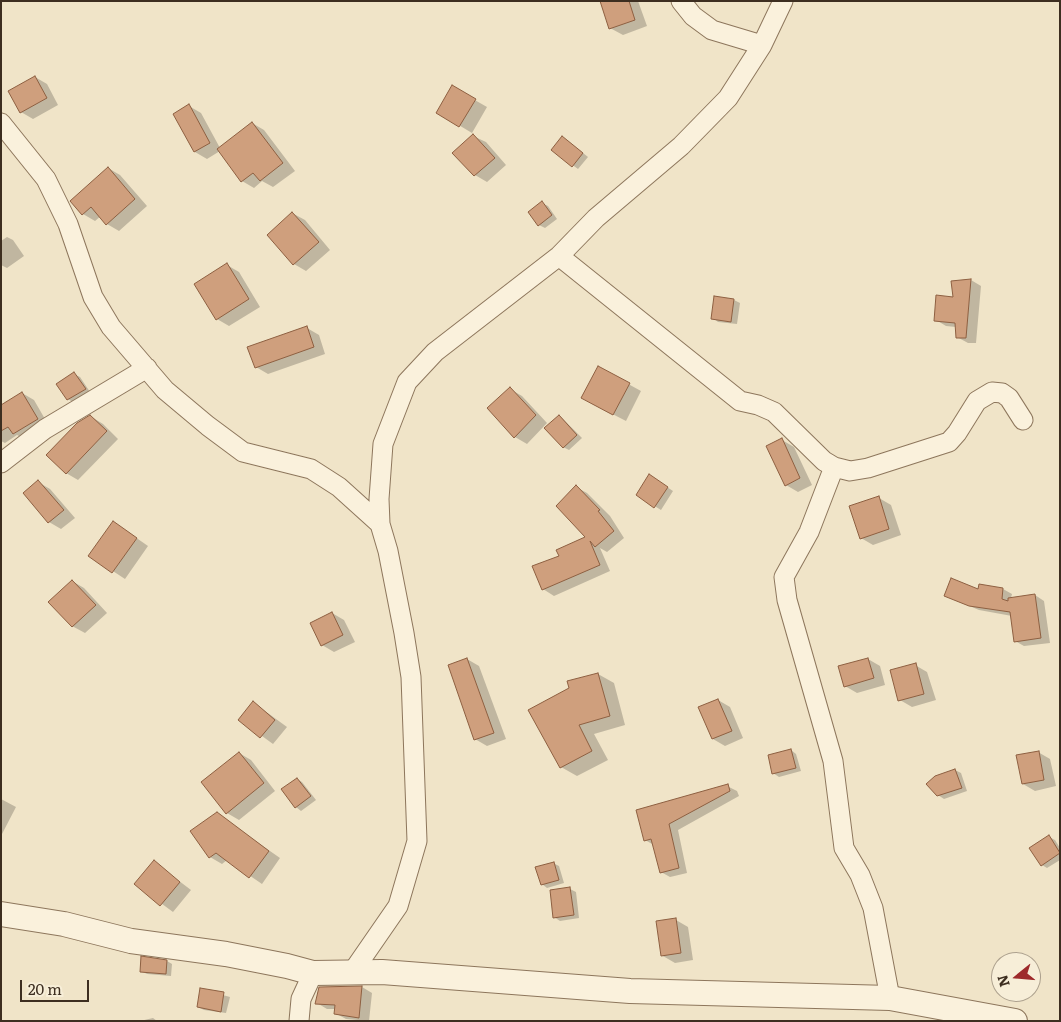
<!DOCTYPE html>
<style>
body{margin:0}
#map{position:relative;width:1061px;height:1022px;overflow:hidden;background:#f0e4c8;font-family:Literata,serif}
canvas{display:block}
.frame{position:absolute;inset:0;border:2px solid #3d2e20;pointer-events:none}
.north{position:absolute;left:991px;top:952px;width:50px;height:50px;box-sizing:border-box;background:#f7eed8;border:1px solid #ada18e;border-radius:50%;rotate:253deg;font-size:14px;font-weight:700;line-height:20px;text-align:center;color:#3d2e20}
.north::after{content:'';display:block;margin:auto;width:18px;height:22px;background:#9e2a2b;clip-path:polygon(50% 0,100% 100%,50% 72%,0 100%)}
.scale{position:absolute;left:20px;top:980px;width:69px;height:22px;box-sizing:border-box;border:2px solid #3d2e20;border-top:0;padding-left:6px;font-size:15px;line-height:18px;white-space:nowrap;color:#3d2e20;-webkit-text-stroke:4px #f7eed8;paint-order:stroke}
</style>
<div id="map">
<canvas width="1061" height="1022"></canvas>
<div class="frame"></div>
<div class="north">N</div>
<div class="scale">20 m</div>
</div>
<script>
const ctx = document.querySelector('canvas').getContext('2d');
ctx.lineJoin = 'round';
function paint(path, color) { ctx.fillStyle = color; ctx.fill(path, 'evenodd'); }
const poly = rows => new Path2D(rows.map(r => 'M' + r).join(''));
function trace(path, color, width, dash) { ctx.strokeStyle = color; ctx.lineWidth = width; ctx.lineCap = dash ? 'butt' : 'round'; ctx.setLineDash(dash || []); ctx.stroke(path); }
paint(poly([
 [601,1,638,1,647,26,623,35,610,28],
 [35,77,47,84,58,105,33,119,21,112],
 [452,87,487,107,472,133,437,112],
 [189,106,201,113,220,148,252,123,264,130,295,171,273,187,262,181,254,188,242,181,220,151,207,159,195,152],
 [473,136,486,142,506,165,487,182,475,175,454,153],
 [568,141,588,157,578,169,552,150],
 [108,168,120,175,147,206,119,231,107,224,101,216,95,221,83,214,71,201],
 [542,203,548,206,557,219,545,228,539,225,530,212],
 [292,213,305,220,330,250,306,271,294,264],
 [7,237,13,240,24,256,7,268,1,265,1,241],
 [227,265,239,272,260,307,229,326,217,319],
 [971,280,981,286,976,343,968,343,957,337,956,327,946,326,936,320],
 [734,300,740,303,737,324,718,322,713,318],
 [307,328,319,335,325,354,268,374,256,367],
 [599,368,641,391,626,421,595,405],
 [74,374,80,377,90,392,74,403,68,399,58,385],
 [510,389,522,396,547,423,527,444,515,437,488,408],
 [22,393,34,400,49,426,26,440,17,435,5,443,1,441,1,406],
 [90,416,103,424,118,439,78,480,66,473],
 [560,416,582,438,569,450,563,447],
 [782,440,794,447,812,485,798,492,786,485],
 [655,479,673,491,661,510,637,495],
 [38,482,50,489,75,518,61,529,49,522,25,494],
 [576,487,587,493,610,516,624,538,607,552,600,548,610,571,554,596,543,589,560,556,587,537],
 [879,498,891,505,901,535,873,545,861,538],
 [125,530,148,546,125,579,90,556],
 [72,581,84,588,107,613,85,633,72,626],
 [1003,589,1012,594,1011,598,1035,595,1044,601,1050,643,1024,646,1015,641,1012,616,979,610,946,596],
 [332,613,344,620,355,642,334,652,322,645],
 [467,659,479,666,506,739,487,746,475,739],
 [868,659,880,666,885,685,857,693,845,686],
 [915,665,927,672,936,700,912,707,900,700],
 [598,674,614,683,625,725,594,734,608,760,577,776,561,767],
 [718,700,730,707,743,738,725,746,713,739,700,707],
 [254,703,287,727,273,744,240,720],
 [791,750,796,754,801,771,779,777,773,773],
 [1038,752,1050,759,1056,786,1035,791,1023,784],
 [239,753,251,760,275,791,239,820,227,813],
 [955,770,961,773,967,791,944,799,938,795],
 [297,779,302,782,316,800,301,811,296,807,283,790],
 [727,786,737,791,739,796,678,830,687,873,670,877,661,872,654,845,645,840,637,810],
 [1,799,16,807,2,834,1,834],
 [217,814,280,858,262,884,227,860,222,864,210,857],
 [1049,837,1055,840,1060,848,1060,860,1047,868,1042,865],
 [154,862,191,890,173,912,135,884],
 [553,863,559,866,564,883,547,888,542,884],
 [570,889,576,892,579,918,560,921,554,917],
 [676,920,688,927,693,960,675,963,663,956],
 [167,961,172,964,171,976,147,974,141,971],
 [362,987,372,993,369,1021,346,1019,335,1013,336,1009,327,1009,317,1003],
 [201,989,230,997,226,1013,204,1010,198,1007],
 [153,1018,157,1021,140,1021]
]), '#0003');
const building = poly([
 [600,1,629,1,635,20,609,29,600,1],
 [35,76,47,98,20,113,8,91,35,76],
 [452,85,476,99,459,127,436,113,452,85],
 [189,104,210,143,194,152,173,114,189,104],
 [252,122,283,163,260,181,253,173,241,182,217,149,252,122],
 [473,134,495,158,474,176,452,153,473,134],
 [562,136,583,153,572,167,551,150,562,136],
 [108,167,135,199,106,225,91,207,82,215,70,201,108,167],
 [542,201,552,215,538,226,528,212,542,201],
 [292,212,319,242,293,265,267,235,292,212],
 [227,263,249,299,216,320,194,284,227,263],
 [971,279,966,338,956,338,955,323,934,321,936,295,953,297,951,281,971,279],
 [714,296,734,299,731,322,711,319,714,296],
 [307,326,314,347,255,368,247,347,307,326],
 [598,366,630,383,613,415,581,398,598,366],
 [74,372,86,389,67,400,56,384,74,372],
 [510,387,536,415,514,438,487,408,510,387],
 [22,392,38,419,13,434,8,427,1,431,1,405,22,392],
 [90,415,107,431,66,474,46,455,77,423,90,415],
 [559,415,577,435,563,448,544,428,559,415],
 [782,438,800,478,785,486,766,446,782,438],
 [649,474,668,487,654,508,636,495,649,474],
 [38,480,64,510,48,523,23,493,38,480],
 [576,485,600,510,598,511,614,531,595,547,590,541,600,565,542,590,532,566,559,556,556,550,585,537,556,506,576,485],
 [879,496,889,529,860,539,849,506,879,496],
 [113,521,137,538,112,573,88,556,113,521],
 [951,578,978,589,979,584,1003,588,1002,599,1008,601,1008,598,1035,594,1041,638,1014,642,1010,612,969,606,944,596,951,578],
 [72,580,96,605,72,627,48,602,72,580],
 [332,612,343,635,321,646,310,623,332,612],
 [467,658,494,733,474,740,448,665,467,658],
 [868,658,874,678,844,687,838,666,868,658],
 [916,663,924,694,898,701,890,670,916,663],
 [598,673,610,716,579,725,592,751,560,768,528,710,569,688,567,681,598,673],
 [718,699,732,731,712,739,698,707,718,699],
 [253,701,275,720,260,738,238,720,253,701],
 [791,749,796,768,772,774,768,755,791,749],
 [1039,751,1044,780,1022,784,1016,755,1039,751],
 [239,752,264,783,226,814,201,782,239,752],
 [955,769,962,788,937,796,926,784,935,776,955,769],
 [297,778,311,796,295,808,281,789,297,778],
 [728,784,730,791,669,824,679,868,660,873,651,839,644,841,636,810,728,784],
 [217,812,269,851,249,878,216,853,209,858,190,831,217,812],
 [1049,835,1060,853,1041,866,1029,848,1049,835],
 [154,860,180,882,160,906,134,884,154,860],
 [554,862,559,880,541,885,535,867,554,862],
 [570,887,574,915,553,918,550,890,570,887],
 [676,918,681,953,661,956,656,921,676,918],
 [141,956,167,960,166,974,140,972,141,956],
 [362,986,359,1018,334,1014,335,1005,315,1004,319,987,362,986],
 [200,988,224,992,221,1012,197,1007,200,988]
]);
paint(building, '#cf9f7d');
trace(building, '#8d5f41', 1);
const minor = poly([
 [681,1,693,16,712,30,762,45],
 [1,123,46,179,68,224,93,297,111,327,165,390,208,426,243,452,311,469,339,487,380,524],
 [559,256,740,401,758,405,774,412,824,461,834,467,850,471,868,468,949,442,957,433,977,401,992,392,1002,393,1009,398,1023,420],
 [1,463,45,429,147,368],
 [834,467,809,532,784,577,787,600,833,761,844,848,860,875,873,908,890,998],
 [351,974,398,906,417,841,411,677,404,633,388,551,380,524,379,499,383,444,407,382,435,352,559,256,596,218,681,146,728,98,762,45,783,1],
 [299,1021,301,999,313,973]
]);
const tertiary = poly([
 [1,914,64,924,131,941,226,954,287,966,313,973,382,972,630,991,890,998,1015,1021]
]);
trace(minor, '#8d765c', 21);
trace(tertiary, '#8d765c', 26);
trace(minor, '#faf1dc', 19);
trace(tertiary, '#faf1dc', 24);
</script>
